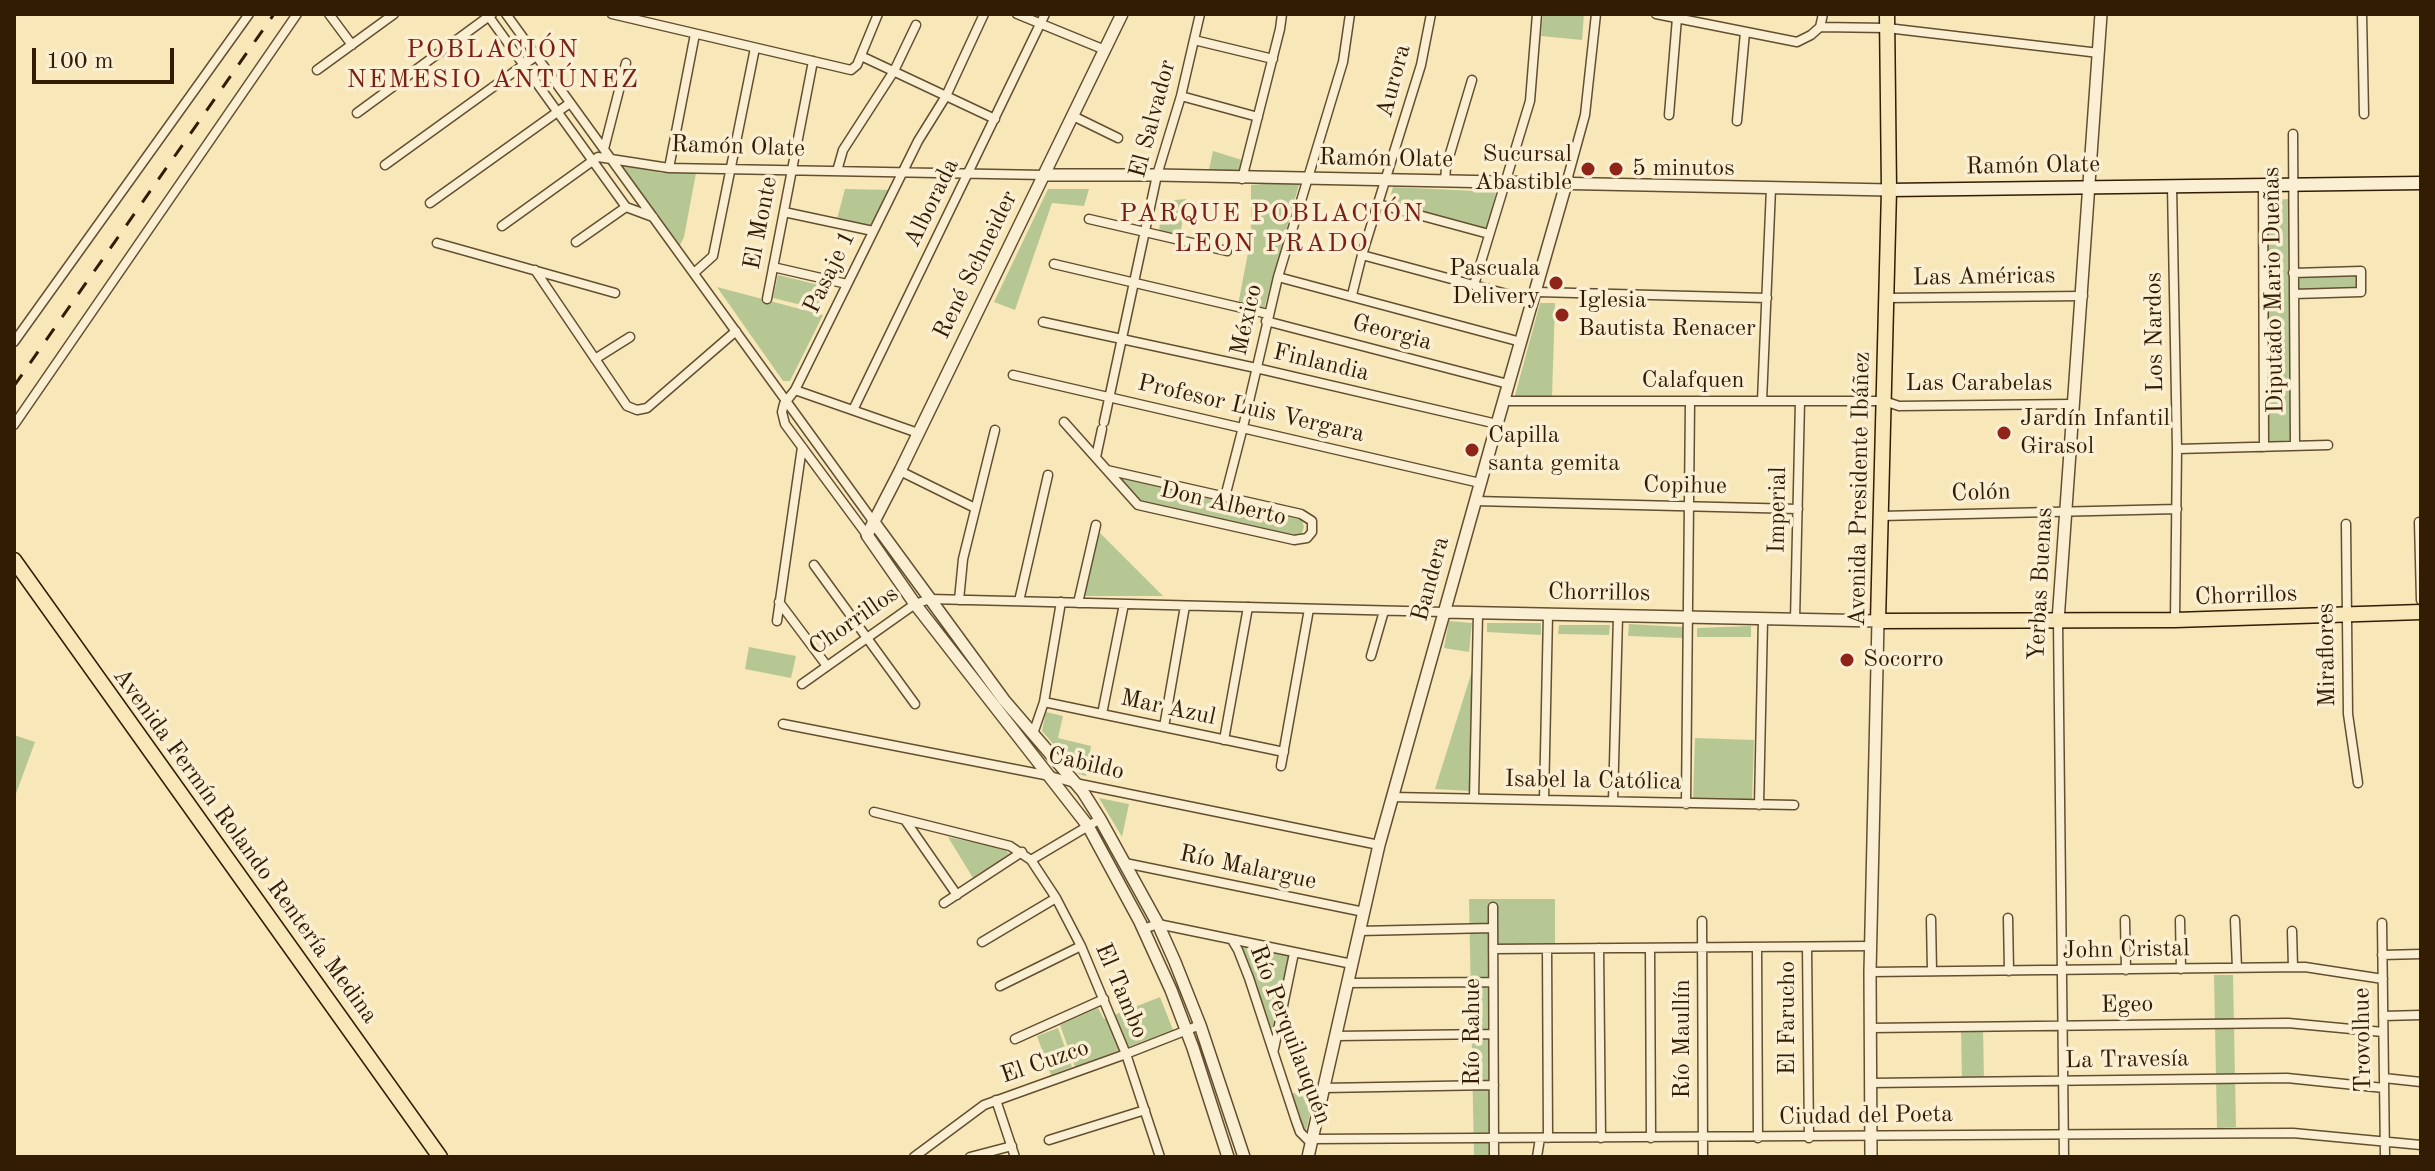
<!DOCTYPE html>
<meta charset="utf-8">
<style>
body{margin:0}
#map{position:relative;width:2435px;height:1171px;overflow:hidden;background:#f7e7b9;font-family:"Old Standard TT",serif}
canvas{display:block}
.frame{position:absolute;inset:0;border:16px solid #321c03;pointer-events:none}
.scale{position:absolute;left:32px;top:48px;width:142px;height:36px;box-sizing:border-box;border:4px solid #321c03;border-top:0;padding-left:10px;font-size:24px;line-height:28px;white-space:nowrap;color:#321c03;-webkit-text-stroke:6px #faefd2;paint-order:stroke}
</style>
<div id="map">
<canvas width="2435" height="1171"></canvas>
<div class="frame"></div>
<div class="scale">100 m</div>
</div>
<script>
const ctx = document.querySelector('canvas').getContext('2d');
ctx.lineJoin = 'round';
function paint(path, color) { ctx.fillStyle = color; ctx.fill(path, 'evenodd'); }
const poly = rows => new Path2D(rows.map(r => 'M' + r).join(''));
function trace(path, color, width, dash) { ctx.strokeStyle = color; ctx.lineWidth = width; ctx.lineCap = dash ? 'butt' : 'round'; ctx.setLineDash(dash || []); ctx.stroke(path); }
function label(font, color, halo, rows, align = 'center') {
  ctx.font = font + ' "Old Standard TT",serif'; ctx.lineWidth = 7; ctx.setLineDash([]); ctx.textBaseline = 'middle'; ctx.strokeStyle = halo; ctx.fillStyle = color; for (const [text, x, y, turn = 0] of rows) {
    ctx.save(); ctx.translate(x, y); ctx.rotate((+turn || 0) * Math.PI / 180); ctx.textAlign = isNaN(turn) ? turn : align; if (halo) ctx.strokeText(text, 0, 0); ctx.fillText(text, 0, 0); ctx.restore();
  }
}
paint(poly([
 [1543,14,1584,14,1582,40,1541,36],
 [1213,151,1242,160,1238,175,1208,174],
 [620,164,662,173,696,173,684,237,680,245],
 [1300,181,1264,309,1238,305,1251,237,1251,185],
 [1393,187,1496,192,1486,232,1388,205],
 [845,189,891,190,873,227,837,219],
 [1048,189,1089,189,1084,206,1052,203,1015,310,994,302],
 [1186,199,1180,236,1159,231,1163,201],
 [2291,199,2291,276,2357,275,2357,289,2291,291,2293,444,2266,445,2265,200],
 [778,275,823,286,818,309,773,298],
 [717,287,823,315,790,381,783,381],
 [1540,303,1555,303,1552,397,1514,399],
 [1119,478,1302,520,1304,527,1302,533,1294,537,1139,503],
 [1099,532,1163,596,1082,596],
 [1449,621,1472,623,1469,652,1444,648],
 [1487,623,1541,623,1541,635,1487,632],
 [1629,624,1683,627,1683,638,1628,636],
 [1559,625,1610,625,1609,635,1558,634],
 [1751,626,1751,637,1697,637,1697,628],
 [749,647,796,656,791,678,745,669],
 [1473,668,1472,791,1435,789],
 [1046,712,1063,716,1058,738,1091,746,1086,776,1079,774,1042,731],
 [14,735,35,742,14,799],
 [1695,738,1754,740,1752,801,1693,799],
 [1099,798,1129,804,1122,837],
 [948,837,1003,848,1011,855,973,878],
 [1469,899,1555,899,1555,944,1491,945,1491,1157,1474,1157],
 [1242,946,1291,956,1274,1035],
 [2214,975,2233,975,2236,1127,2217,1128],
 [1160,997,1173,1030,1075,1067,1060,1025,1098,1008,1104,1019],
 [1961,1027,1983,1027,1984,1082,1962,1082],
 [1058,1028,1072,1067,1051,1075,1037,1036],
 [1289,1092,1314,1098,1305,1135]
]), '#b7c794');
const minor = poly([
 [329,14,352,45],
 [487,14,626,207,653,217],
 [506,14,873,521],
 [612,14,851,70,857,65,878,14],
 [1017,14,1105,50],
 [1656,14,1797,42,1811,35,1820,27],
 [2362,14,2364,114],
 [1820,27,1887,28,2099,53],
 [1820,27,1823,14],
 [1194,40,1273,59],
 [861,56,995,119],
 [317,70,394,14],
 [1181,96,1258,117],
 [357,113,492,14],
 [1669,115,1677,18],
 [1073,116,1118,138],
 [1737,121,1745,32],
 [2293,134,2295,446],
 [604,149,626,63],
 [385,165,536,56],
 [669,168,695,34],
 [837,171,843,150,894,71,916,25],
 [1242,179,1280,29,1282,14],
 [1445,182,1446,167,1472,80],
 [1566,184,1585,115,1596,14],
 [2263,185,2264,447],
 [2172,186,2177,449,2175,620],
 [430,203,570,103],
 [1378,204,1489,234],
 [784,212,873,231],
 [1089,219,1227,251],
 [502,226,598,157,669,168,1044,175],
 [576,242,626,207],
 [437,243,615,293],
 [1362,255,1533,301],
 [1054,264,1268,314],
 [773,267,847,284],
 [535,270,627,406,637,410,647,408,736,331],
 [694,273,713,256,755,48],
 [2293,273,2361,271,2361,292,2294,294],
 [1278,277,1521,342],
 [1474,285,1530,101,1537,14],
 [1537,292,1767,298],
 [1352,295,1362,255,1421,65,1431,14],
 [1886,298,2083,296],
 [767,299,813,61],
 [1266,321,1508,384],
 [1043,322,1256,368,1497,424],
 [14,342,249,14],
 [595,359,630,337],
 [1013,375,1480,483],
 [795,390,918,141,946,96,984,14],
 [1503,401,1884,401,1899,406,2074,404],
 [1762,401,1771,188],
 [853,410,1045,14],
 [1064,422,1138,505,1294,540,1307,538,1312,532,1312,521,1301,514,1107,470],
 [1104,422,1157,175,1181,96,1200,14],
 [14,425,297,14],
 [2177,449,2328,445],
 [1096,457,1102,429],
 [900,471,975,508],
 [1225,497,1243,427,1278,277,1343,62,1350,14],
 [1475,501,1798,509],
 [1881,516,2177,509],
 [2419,522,2421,600],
 [2346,524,2348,714,2358,783],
 [867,535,785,424,782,412,784,404,795,390,918,433],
 [814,565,915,704],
 [959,600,963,559,995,430],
 [1019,601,1048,475],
 [779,602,827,666],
 [1078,603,1096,525],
 [1795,620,1800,401],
 [777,621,802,447],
 [2058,621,2064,1157],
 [1371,656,1384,611],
 [802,684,915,604,930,599,1444,612],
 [1044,702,1284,752],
 [1102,714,1124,604],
 [783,724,1050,776,1075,783,1379,845],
 [1164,727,1185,606],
 [1033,734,1044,702,1061,602],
 [1224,740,1248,607],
 [1281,766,1309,609],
 [1392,797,1794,805],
 [1474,798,1478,613],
 [1544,800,1548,614],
 [1613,801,1618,616],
 [1686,804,1690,401],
 [1759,805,1763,619],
 [874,812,1010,846,1031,860,1056,898,1081,946,1126,1054,1160,1157],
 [905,820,957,895],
 [1031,860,1100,819],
 [1125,863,1364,912],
 [944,903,1022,852],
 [1493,907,1494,1157],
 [2008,918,2009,971],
 [1931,919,1932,971],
 [2125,920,2126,970],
 [2180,920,2181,969],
 [2235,920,2237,968],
 [1702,921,1703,1157],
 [2382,923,2385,1157],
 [1143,929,1158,924,1352,964],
 [1359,931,1493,928],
 [2292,931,2293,967],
 [1232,940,1238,950,1249,978,1296,1121,1300,1132,1311,1143],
 [982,942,1056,898],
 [1757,947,1758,1138],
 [1807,947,1809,1138],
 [1599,948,1601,1138],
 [1650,948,1651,1138],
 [1493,949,1871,946],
 [1547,949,1548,1138],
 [2382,955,2421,954],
 [1870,972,2305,967,2383,979],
 [1347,983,1493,982],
 [1000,986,1081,946],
 [2383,1016,2421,1015],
 [1870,1028,2288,1023,2383,1032],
 [1336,1036,1493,1034],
 [1015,1039,1104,999],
 [1274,1049,1294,953],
 [2384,1078,2421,1082],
 [1871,1083,2287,1078,2384,1088],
 [1323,1088,1494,1085],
 [996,1100,1015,1157],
 [1312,1139,2293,1133,2421,1145],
 [1049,1140,1145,1110],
 [914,1157,984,1105,1126,1054,1200,1025],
 [970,1157,1012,1146],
 [1537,1157,1540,1138]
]);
const tertiary = poly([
 [1122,14,900,471,867,535,915,604,1088,826,1140,922,1171,990,1193,1048,1228,1157],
 [1044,175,1157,175,1889,190],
 [873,521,1004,700,1083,792,1100,819,1158,924,1175,962,1200,1025,1244,1157],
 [1444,612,1878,621,1870,972,1871,1157],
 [2058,621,2101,14],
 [1308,1157,1379,845,1497,424,1566,184]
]);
const secondary = poly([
 [1889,190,2421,183]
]);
const primary = poly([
 [1887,14,1889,190,1878,621,2175,620,2421,612],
 [14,560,440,1157]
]);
trace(minor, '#634f30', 11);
trace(tertiary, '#634f30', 14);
trace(secondary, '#321c03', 15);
trace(primary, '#321c03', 17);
trace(minor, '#faefd2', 8);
trace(tertiary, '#faefd2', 11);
trace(secondary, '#faefd2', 12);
trace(primary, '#f7e7b9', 14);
trace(poly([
 [14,386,274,14]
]), '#321c03', 3, [14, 14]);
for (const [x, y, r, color] of [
 [1588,169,8,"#8f2418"],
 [1616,169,8,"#8f2418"],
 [1556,283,8,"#8f2418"],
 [1562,315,8,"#8f2418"],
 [2004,433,8,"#8f2418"],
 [1472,450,8,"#8f2418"],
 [1847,660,8,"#8f2418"]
]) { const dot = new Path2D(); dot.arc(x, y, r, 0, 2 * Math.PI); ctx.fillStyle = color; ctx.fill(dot); trace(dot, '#faefd2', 3); }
label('24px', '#321c03', '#faefd2', [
 ["Aurora",1394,81,-75],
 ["El Salvador",1153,119,-75],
 ["Ramón Olate",738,147,2],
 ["Ramón Olate",1386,159,1],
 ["Ramón Olate",2033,166,-1],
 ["Alborada",932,203,-64],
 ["El Monte",761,223,-79],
 ["René Schneider",976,265,-64],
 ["Pasaje 1",830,272,-64],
 ["Las Américas",1984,277,-1],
 ["Diputado Mario Dueñas",2274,290,-91],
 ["México",1247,320,-77],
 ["Los Nardos",2155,332,-91],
 ["Georgia",1392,333,15],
 ["Finlandia",1321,363,13],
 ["Calafquen",1693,381],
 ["Las Carabelas",1979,384],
 ["Profesor Luis Vergara",1251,409,13],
 ["Copihue",1685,486,1],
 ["Avenida Presidente Ibáñez",1860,489,-89],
 ["Colón",1981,493,-2],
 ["Don Alberto",1223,504,13],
 ["Imperial",1778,510,-89],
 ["Bandera",1431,579,-75],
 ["Yerbas Buenas",2041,584,-87],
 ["Chorrillos",1599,593,1],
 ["Chorrillos",2246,596,-2],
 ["Chorrillos",854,621,-35],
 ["Miraflores",2327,655,-91],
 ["Mar Azul",1168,708,12],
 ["Cabildo",1086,764,13],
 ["Isabel la Católica",1593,781,1],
 ["Avenida Fermín Rolando Rentería Medina",245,846,54],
 ["Río Malargue",1248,868,12],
 ["John Cristal",2126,950,-1],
 ["El Tambo",1121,991,67],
 ["Egeo",2127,1005,-1],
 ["El Farucho",1788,1018,-90],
 ["Río Rahue",1473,1032,-90],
 ["Río Perquilauquén",1290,1035,69],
 ["Río Maullín",1683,1039,-90],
 ["Trovolhue",2363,1040,-91],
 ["La Travesía",2127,1060,-1],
 ["El Cuzco",1045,1062,-19],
 ["Ciudad del Poeta",1866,1116,-1]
]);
label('24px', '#321c03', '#faefd2', [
 ["Sucursal",1572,155,"right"],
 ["Abastible",1572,183,"right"],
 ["5 minutos",1632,169],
 ["Pascuala",1540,269,"right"],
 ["Delivery",1540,297,"right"],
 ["Iglesia",1578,301],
 ["Bautista Renacer",1578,329],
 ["Jardín Infantil",2020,419],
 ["Girasol",2020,447],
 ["Capilla",1488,436],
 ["santa gemita",1488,464],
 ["Socorro",1863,660]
], 'left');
ctx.letterSpacing = '2px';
label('26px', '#7a1f14', '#faefd2', [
 ["POBLACIÓN",493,50],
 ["NEMESIO ANTÚNEZ",493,80],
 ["PARQUE POBLACIÓN",1272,214],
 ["LEON PRADO",1272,244]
]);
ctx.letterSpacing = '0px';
</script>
